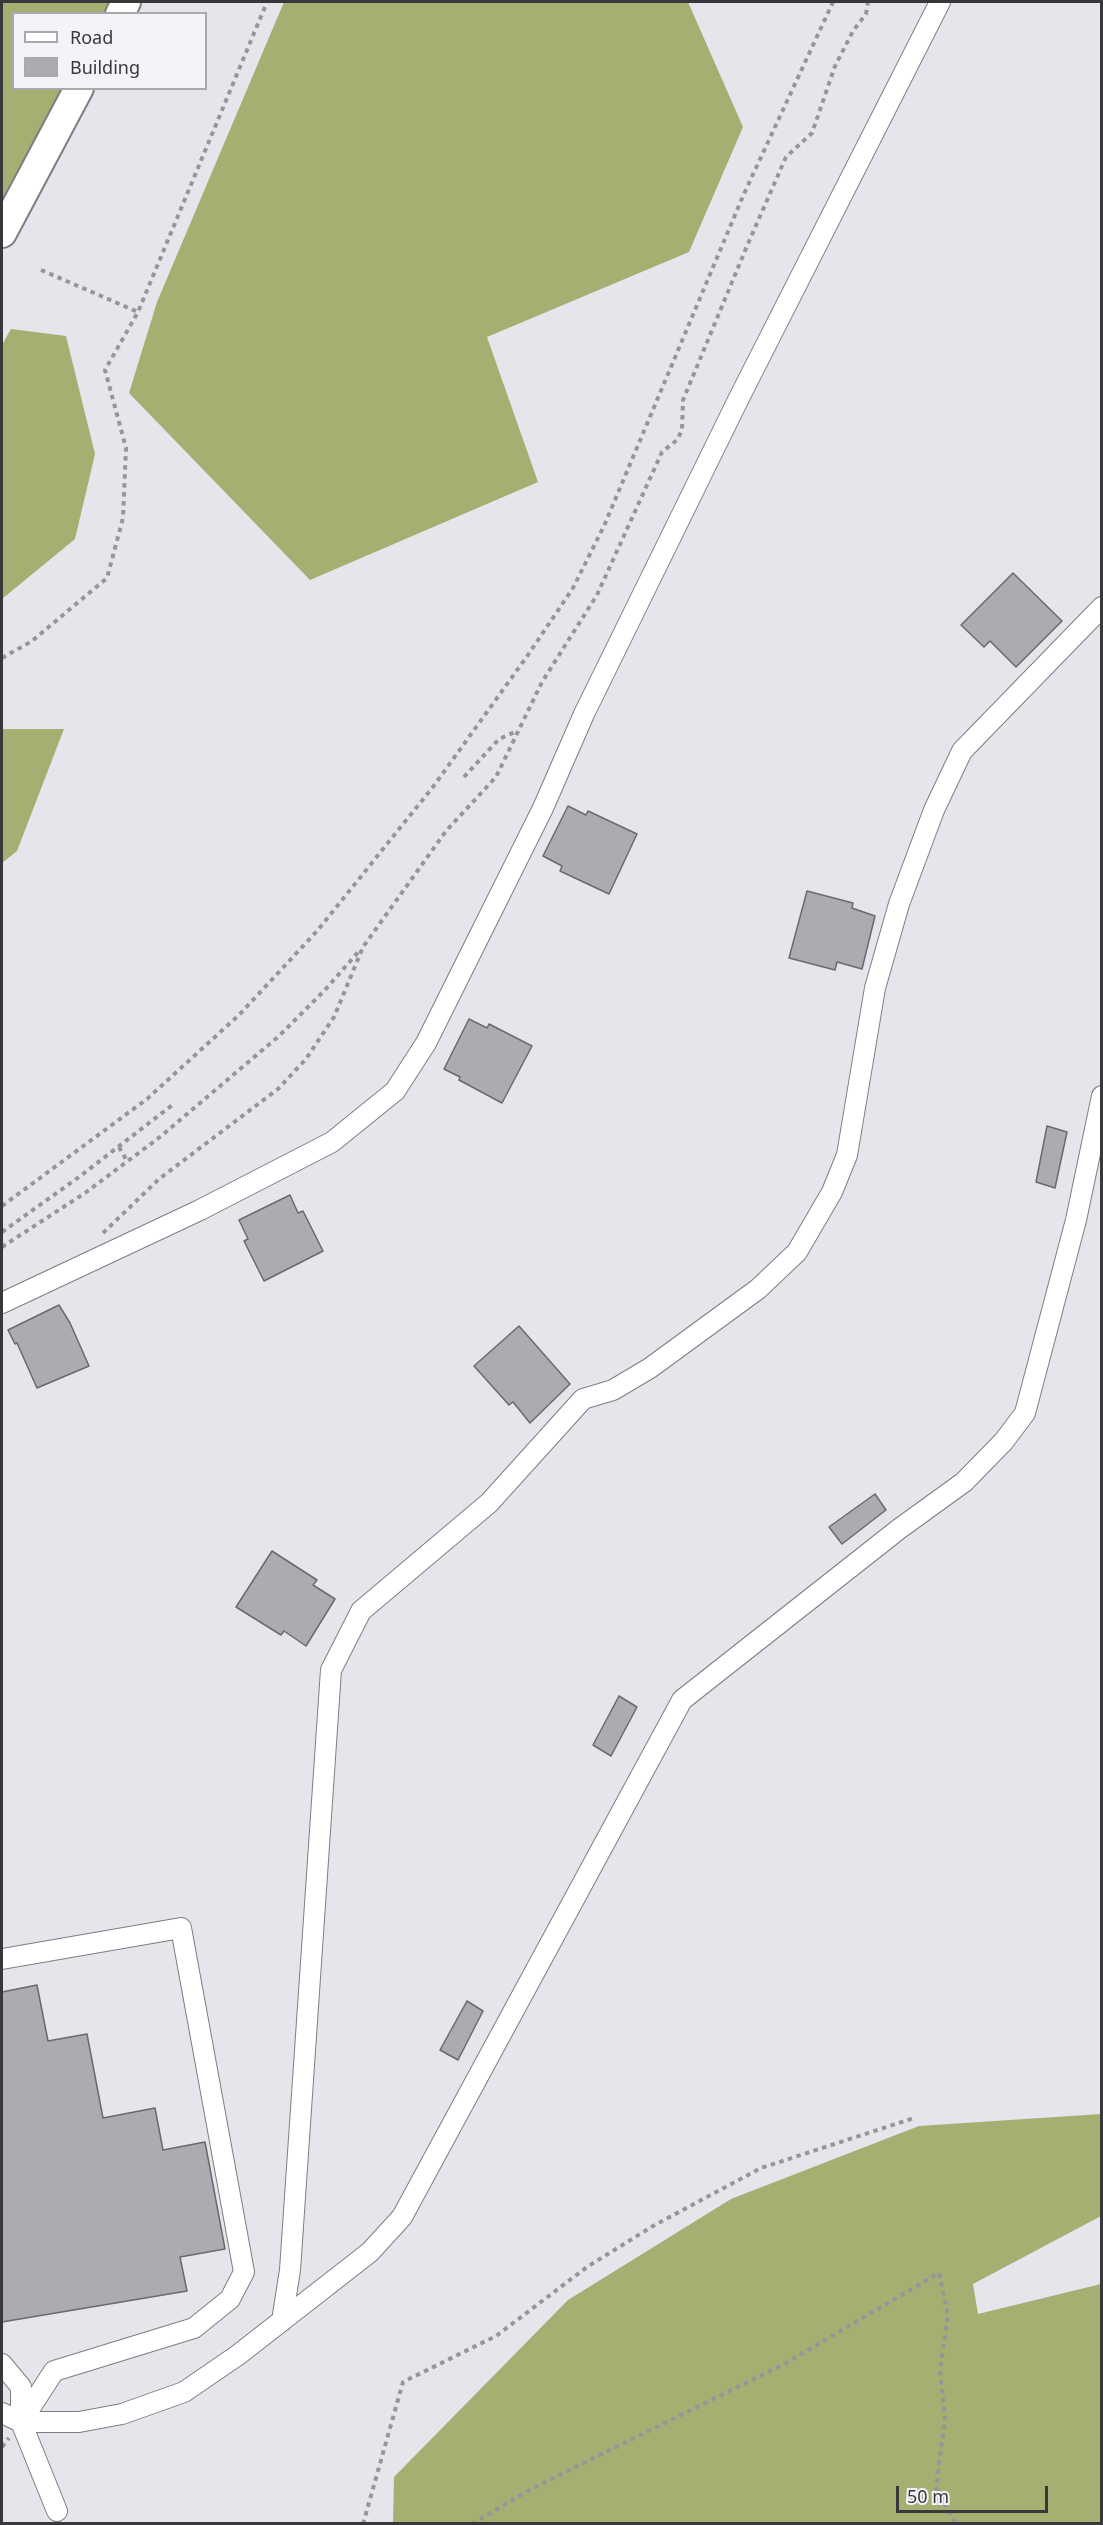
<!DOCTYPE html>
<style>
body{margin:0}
#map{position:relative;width:1103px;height:2525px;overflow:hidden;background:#e5e6eb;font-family:"Noto Sans",sans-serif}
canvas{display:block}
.frame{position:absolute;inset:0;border:3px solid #38383a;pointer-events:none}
.legend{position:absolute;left:12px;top:12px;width:195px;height:78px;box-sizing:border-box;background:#f2f4f8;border:2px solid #a8a9ac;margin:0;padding:8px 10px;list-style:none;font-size:18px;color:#38383a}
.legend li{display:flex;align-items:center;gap:12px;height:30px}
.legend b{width:30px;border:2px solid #a8a9ac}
.scale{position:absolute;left:896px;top:2486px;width:152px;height:27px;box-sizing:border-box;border:3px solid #38383a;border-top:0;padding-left:8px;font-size:18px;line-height:21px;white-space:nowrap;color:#38383a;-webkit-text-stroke:4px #f2f4f8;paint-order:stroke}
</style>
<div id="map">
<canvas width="1103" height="2525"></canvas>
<div class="frame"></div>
<ul class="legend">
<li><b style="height:8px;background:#fff"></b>Road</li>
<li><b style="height:16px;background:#abacb1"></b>Building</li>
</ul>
<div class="scale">50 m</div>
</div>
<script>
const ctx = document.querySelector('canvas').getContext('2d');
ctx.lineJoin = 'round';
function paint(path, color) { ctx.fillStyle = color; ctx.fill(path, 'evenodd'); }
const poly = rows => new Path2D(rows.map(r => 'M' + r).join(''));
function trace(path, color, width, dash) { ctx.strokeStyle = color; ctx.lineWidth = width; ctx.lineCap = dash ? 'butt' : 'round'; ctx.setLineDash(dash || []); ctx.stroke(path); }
paint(poly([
 [2,2,110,2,104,13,14,14,14,88,66,89,2,209],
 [284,2,688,2,743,127,689,252,487,337,538,482,310,580,129,393,157,302],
 [11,329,66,336,95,454,75,539,2,599,2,345],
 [2,729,64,729,17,851,2,863],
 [1101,2114,1101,2216,973,2284,978,2314,1101,2284,1101,2523,393,2523,394,2477,568,2300,731,2199,919,2126]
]), '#a4af72');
const building = poly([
 [1013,573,1062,621,1016,667,990,641,984,647,961,625,1013,573],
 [568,806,586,815,588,811,637,834,609,894,560,871,562,866,543,856,568,806],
 [807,891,853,903,852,908,875,916,862,969,837,962,835,970,789,958,807,891],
 [469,1019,487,1028,489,1024,532,1046,502,1103,459,1080,460,1077,444,1069,469,1019],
 [1047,1126,1067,1132,1055,1188,1036,1182,1047,1126],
 [290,1195,298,1213,303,1211,323,1251,264,1281,244,1241,248,1239,239,1220,290,1195],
 [59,1305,70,1323,89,1366,37,1388,17,1343,15,1344,8,1330,59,1305],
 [519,1326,570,1384,530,1423,513,1402,509,1405,474,1366,519,1326],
 [875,1494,886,1510,842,1544,829,1527,875,1494],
 [272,1551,317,1580,313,1585,335,1599,306,1646,284,1631,281,1635,236,1607,272,1551],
 [619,1696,637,1707,611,1756,593,1745,619,1696],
 [37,1985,48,2041,87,2034,103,2118,155,2108,163,2150,205,2142,225,2249,180,2257,187,2291,2,2322,2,1992,37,1985],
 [467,2001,483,2011,458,2060,440,2050,467,2001]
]);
paint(building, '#abacb1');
trace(building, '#696a6e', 1.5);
const minor = poly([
 [2,1303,200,1210,332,1142,395,1091,426,1043,543,808,584,714,740,396,940,2],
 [2,1959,181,1928,244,2272,230,2299,194,2328,54,2371,21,2422],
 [282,2321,290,2270,331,1670,361,1611,489,1503,583,1399,613,1390,650,1368,758,1289,797,1252,832,1192,847,1155,875,988,899,904,934,810,962,751,1102,607],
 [2,2364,21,2387,21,2422,57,2511],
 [2,2413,21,2422,79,2422,122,2414,184,2392,238,2355,370,2252,402,2217,682,1700,899,1529,964,1482,1004,1441,1025,1413,1076,1220,1102,1096]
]);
const highway = poly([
 [120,14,126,2],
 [2,233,79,88]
]);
trace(minor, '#7d7e82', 22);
trace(highway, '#7d7e82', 32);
trace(poly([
 [41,270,138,312],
 [2,658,32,641,107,578,123,518,126,448,105,370,138,312,267,2],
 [464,777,499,739,517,731],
 [119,1147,127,1161],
 [2,1206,147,1099,239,1015,317,931,433,787,528,655,573,588,604,526,743,196,833,2],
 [2,1232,79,1177,175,1103],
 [103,1233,159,1179,278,1089,306,1059,334,1017,363,947,446,831,496,777,542,682,597,595,662,452,677,440,682,430,683,400,747,246,786,157,812,133,835,66,853,31,866,14,868,2],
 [2,1247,85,1193,160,1137,279,1036,324,991,360,950],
 [2,2447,9,2438],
 [363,2524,403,2382,496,2336,587,2267,653,2226,761,2168,914,2118],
 [472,2524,531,2489,786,2363,939,2273,948,2315,940,2370,945,2420,936,2487,956,2524]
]), '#96969a', 4, [4.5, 4.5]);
trace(minor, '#fff', 20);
trace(highway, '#fff', 28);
</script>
